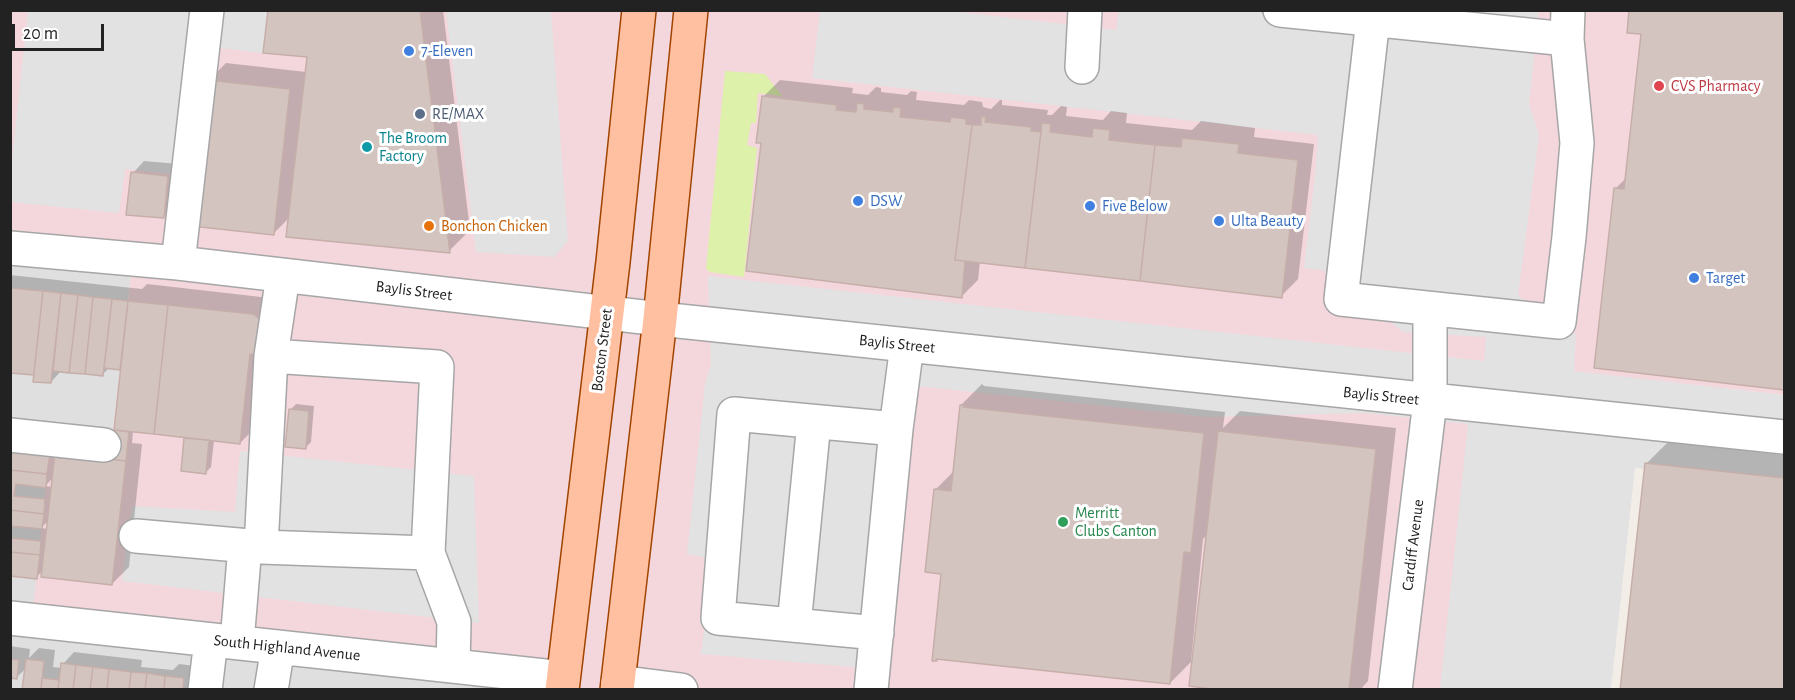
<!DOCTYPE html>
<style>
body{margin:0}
#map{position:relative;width:1795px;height:700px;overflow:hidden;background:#f3ede8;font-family:"Alegreya Sans",sans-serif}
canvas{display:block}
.frame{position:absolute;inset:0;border:12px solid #222;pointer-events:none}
.scale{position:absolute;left:12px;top:24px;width:92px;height:27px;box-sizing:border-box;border:3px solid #222;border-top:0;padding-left:8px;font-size:18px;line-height:21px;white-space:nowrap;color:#222;-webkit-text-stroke:4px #fff;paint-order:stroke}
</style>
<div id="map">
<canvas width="1795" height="700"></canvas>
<div class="frame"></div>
<div class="scale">20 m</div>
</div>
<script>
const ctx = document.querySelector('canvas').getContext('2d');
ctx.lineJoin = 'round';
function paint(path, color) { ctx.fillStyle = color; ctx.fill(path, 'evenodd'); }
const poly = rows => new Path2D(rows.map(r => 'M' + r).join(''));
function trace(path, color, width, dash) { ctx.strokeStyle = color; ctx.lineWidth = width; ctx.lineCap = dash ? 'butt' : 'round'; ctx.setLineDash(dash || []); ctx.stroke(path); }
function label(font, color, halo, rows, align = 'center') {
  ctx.font = font + ' "Alegreya Sans",sans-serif'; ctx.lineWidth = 6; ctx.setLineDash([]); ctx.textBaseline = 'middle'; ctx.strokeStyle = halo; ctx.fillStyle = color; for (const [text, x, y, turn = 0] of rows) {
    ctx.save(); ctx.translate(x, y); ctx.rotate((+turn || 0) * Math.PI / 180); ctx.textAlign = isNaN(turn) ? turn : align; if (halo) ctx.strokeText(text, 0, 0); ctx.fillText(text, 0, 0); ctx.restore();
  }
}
paint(poly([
 [11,245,133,259,111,446,500,668,498,690,11,690]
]), '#e0dfdf');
paint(poly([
 [11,11,1784,11,1784,395,1640,379,1602,689,498,690,500,669,32,618,51,440,111,445,133,259,11,245]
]), '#f4d7dd');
paint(poly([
 [725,71,765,74,782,96,758,93,756,123,751,123,747,145,757,148,744,277,710,272,706,269]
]), '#def1aa');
paint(poly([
 [1119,10,1539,11,1529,104,1539,135,1518,296,1576,334,1574,371,1784,395,1784,482,1635,468,1611,689,1440,689,1468,424,1366,413,1207,417,889,383,863,668,701,654,713,559,687,554,705,384,711,365,708,276,1484,361,1486,337,1403,332,1328,271,1304,268,1316,167,1318,135,812,78,820,11,950,11,1116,30],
 [28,11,268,11,263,53,203,46,188,176,125,169,119,213,11,202,11,169],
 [446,11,551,11,568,241,554,257,476,252],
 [240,451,474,476,479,623,122,581,132,506,235,512]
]), '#e2e2e2');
paint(poly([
 [269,10,443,10,470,230,449,251,290,217,273,234,209,80,226,63,306,72,308,56],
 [1631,10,1784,10,1784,388,1596,367,1616,188,1627,177,1643,33],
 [780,80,853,88,852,93,868,95,876,87,881,88,881,92,907,95,911,91,917,92,916,100,964,105,969,100,982,102,983,107,991,109,1000,100,1002,100,1002,105,1048,110,1047,115,1052,115,1061,106,1067,107,1066,116,1103,120,1111,111,1127,113,1126,123,1192,130,1201,121,1255,128,1254,137,1314,144,1298,279,1281,296,980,261,978,280,961,297,763,142,763,97],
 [144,161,179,164,175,205,163,217,133,173],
 [10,275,142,289,147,284,270,298,257,426,240,443,214,440,211,467,206,472,185,439,187,437,133,431,132,443,142,444,129,567,112,584,44,570,36,577,10,574,10,436,114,441,123,366,120,368,110,367,102,375,62,370,51,382,36,374,10,371],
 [53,478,52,487,45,486],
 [49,520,48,529,41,528],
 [982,384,984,386,1225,412,1223,428,1240,411,1396,428,1368,681,1360,690,1233,690,1208,534,1203,539,1191,662,1170,683,938,658,936,660,943,573,935,490,954,471,961,405],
 [296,404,314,406,311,442,305,448,290,410],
 [1668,442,1784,455,1784,690,1622,690,1647,463],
 [10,646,30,649,29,658,39,648,55,650,53,667,62,668,63,664,74,652,142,660,141,667,173,670,179,664,195,666,193,690,24,690,26,668,16,678,10,677]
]), '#0003');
const building = poly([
 [268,10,420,10,450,253,286,237,307,57,263,53,268,10],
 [1629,10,1784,10,1784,390,1594,368,1614,188,1624,189,1641,34,1627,33,1629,10],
 [207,80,290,89,274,235,191,226,207,80],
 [762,96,837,105,836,110,856,112,857,103,864,104,864,109,893,112,893,107,901,108,900,117,950,122,951,117,966,119,966,124,972,125,955,260,965,261,962,298,746,271,761,143,756,143,762,96],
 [981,116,986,117,985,122,1031,127,1031,131,1041,132,1025,268,955,260,972,125,981,125,981,116],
 [1042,123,1051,124,1050,132,1092,137,1093,128,1110,130,1109,140,1155,145,1140,281,1025,268,1042,123],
 [1182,138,1239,144,1238,153,1298,160,1282,298,1140,281,1155,145,1181,147,1182,138],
 [131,172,168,176,164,218,126,215,131,172],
 [10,288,43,291,33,382,34,375,10,373,10,288],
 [43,291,61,293,51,383,33,382,43,291],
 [61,293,78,295,69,373,53,371,61,293],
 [78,295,93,297,85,374,69,373,78,295],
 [93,297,112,299,103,376,85,374,93,297],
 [112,299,128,301,120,370,104,368,112,299],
 [128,301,168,305,154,434,114,430,128,301],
 [168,305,253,314,262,320,258,355,250,354,240,444,154,434,168,305],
 [960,405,964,405,963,407,1204,433,1191,553,1184,552,1170,684,936,659,937,661,932,661,941,574,925,572,934,489,951,491,960,405],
 [289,409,309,411,306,449,285,447,289,409],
 [114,430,129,432,126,461,110,459,114,430],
 [1218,431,1376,449,1349,690,1219,690,1189,686,1218,431],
 [184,438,209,440,206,474,181,471,184,438],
 [10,449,50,453,47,474,10,470,10,449],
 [55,453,126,461,112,585,41,577,55,453],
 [1645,463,1784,478,1784,690,1620,690,1645,463],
 [10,470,47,474,46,488,16,484,14,496,45,499,44,514,10,510,10,470],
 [10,510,44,514,42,529,11,526,10,532,10,510],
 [10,538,41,541,40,555,10,552,10,538],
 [10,552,40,555,37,579,10,576,10,552],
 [10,659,19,660,17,679,10,678,10,659],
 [26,659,44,661,41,690,22,690,26,659],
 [61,663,76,665,73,690,58,690,61,663],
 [76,665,93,667,90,690,73,690,76,665],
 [93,667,109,669,107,690,90,690,93,667],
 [109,669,131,672,129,690,107,690,109,669],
 [131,672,147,673,145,690,129,690,131,672],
 [147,673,165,676,164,690,145,690,147,673],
 [165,676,184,678,183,690,164,690,165,676],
 [42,678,59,680,58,690,41,690,42,678]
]);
paint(building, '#d4c4c0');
trace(building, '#c6aea9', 1.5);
const minor = poly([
 [1280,10,1567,39],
 [1373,19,1341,299,1559,322,1569,237,1577,143,1567,39,1568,10],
 [1082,67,1085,10],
 [10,248,178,263,660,319,1784,437],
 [178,263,207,10],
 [271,356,437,367,428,553,261,547,271,356,283,276],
 [10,435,104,445],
 [136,536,261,547],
 [428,553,454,622,453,666],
 [10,618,563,678],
 [794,625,814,422],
 [877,633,718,618,734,414,896,429],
 [237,642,245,546],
 [618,682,681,690],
 [205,690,211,640],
 [271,690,278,647],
 [871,690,896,429,907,345],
 [1395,690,1430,401,1430,309]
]);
const major = poly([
 [562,690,613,262,639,10],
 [617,690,660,319,691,10]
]);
trace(minor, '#a6a6a6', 36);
trace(major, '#a04400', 36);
trace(minor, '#fff', 33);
trace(major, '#ffc0a1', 33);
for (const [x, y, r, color] of [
 [409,51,6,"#3f7fe0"],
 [1659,86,6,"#e0444e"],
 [420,114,6,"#5c6f8a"],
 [367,147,6,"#0f9aa8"],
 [858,201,6,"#3f7fe0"],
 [1090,206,6,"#3f7fe0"],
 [1219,221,6,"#3f7fe0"],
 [429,226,6,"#e8710a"],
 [1694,278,6,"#3f7fe0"],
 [1063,522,6,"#2e9e5b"]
]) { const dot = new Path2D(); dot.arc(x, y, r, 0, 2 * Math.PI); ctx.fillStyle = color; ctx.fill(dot); trace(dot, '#fff', 2); }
label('16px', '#366cbe', '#fff', [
 ["7-Eleven",421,51],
 ["DSW",870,201],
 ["Five Below",1102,206],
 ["Ulta Beauty",1231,221],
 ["Target",1706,278]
], 'left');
label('16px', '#be3a42', '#fff', [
 ["CVS Pharmacy",1671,86]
], 'left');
label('16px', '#4e5e75', '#fff', [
 ["RE/MAX",432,114]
], 'left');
label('16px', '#0d838f', '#fff', [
 ["The Broom",379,138],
 ["Factory",379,156]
], 'left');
label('16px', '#c56008', '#fff', [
 ["Bonchon Chicken",441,226]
], 'left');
label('16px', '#222', '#fff', [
 ["Baylis Street",414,291,7],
 ["Baylis Street",897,344,6],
 ["Boston Street",602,350,-83],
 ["Baylis Street",1381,396,6],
 ["Cardiff Avenue",1413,545,-83],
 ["South Highland Avenue",287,648,6]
]);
label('16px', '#27864d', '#fff', [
 ["Merritt",1075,513],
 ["Clubs Canton",1075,531]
], 'left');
</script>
